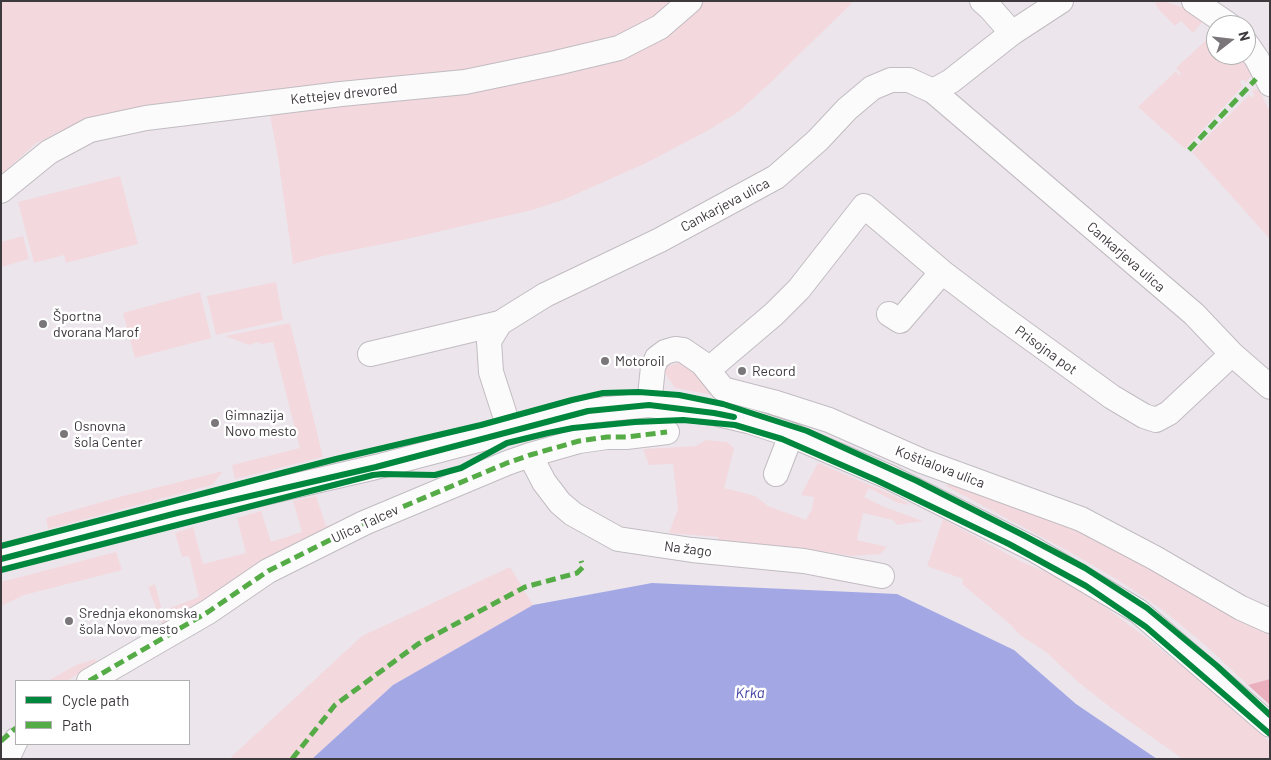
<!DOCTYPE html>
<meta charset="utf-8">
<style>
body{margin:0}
#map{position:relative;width:1271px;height:760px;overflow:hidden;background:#ece6ec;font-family:Barlow,sans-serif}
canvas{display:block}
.frame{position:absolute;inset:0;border:2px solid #3d393d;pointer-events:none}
.legend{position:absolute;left:15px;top:680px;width:175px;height:65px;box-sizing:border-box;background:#fff;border:1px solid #b1b0b1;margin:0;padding:6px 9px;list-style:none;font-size:15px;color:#3d393d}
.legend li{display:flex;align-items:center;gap:10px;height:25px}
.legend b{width:25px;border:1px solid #b1b0b1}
.north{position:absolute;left:1206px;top:15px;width:50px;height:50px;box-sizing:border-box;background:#fff;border:1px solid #b1b0b1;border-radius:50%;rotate:74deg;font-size:14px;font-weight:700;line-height:20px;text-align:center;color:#3d393d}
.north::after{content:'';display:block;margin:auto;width:18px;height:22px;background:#7a767a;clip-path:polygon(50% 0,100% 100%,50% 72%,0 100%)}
</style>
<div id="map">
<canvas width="1271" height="760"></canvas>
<div class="frame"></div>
<ul class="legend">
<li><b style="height:6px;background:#00873e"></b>Cycle path</li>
<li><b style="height:6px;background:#55ac46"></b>Path</li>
</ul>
<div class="north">N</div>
</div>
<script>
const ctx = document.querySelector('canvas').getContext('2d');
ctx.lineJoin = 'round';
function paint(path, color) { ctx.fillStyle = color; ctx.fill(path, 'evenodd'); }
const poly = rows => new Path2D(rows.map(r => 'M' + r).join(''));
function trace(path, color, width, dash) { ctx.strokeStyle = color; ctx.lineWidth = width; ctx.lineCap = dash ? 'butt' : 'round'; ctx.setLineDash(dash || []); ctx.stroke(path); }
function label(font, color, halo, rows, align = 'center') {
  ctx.font = font + ' Barlow,sans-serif'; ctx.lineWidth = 5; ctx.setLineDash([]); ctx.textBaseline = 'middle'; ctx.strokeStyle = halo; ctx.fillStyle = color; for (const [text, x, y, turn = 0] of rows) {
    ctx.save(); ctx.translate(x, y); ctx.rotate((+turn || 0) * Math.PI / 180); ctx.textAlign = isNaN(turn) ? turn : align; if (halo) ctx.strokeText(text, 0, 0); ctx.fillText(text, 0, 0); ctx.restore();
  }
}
paint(poly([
 [1,1,854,1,767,86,738,112,707,131,646,163,563,200,532,210,398,241,323,256,293,264,278,157,270,115,90,120,58,132,35,144,1,175],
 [1157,1,1164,1,1187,9,1203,21,1193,33,1181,21,1175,26,1159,10,1155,3],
 [1216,31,1216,55,1242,55,1252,74,1246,83,1243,79,1240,82,1243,86,1185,149,1138,107,1176,71,1180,76,1181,74,1176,68],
 [1256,89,1259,90,1270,112,1270,239,1192,152,1249,95,1252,98,1254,95,1252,91],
 [120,176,138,244,66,263,64,255,34,263,18,202],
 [23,236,29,259,1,267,1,242],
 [276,282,283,320,216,335,207,296],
 [200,292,211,338,135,358,123,313],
 [290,323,323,457,235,479,232,465,300,448,273,342,262,344,257,342,249,345,225,336],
 [678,363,689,366,713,395,675,388,664,372,668,366],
 [706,440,727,442,734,448,724,488,755,496,768,506,806,520,812,509,814,497,801,495,818,463,884,491,912,505,898,503,869,488,864,497,882,506,923,521,897,525,893,520,863,513,857,540,887,547,880,554,852,556,821,551,718,550,718,537,669,533,678,509,673,464,649,465,643,449,696,446],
 [223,471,212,485,48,529,46,518,123,496],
 [944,485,954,485,1105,542,1243,623,1249,618,1270,630,1270,679,1248,685,1204,644,1164,611,1118,580,1068,551],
 [316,496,326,526,331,525,331,532,163,626,148,587,155,584,162,611,199,597,189,556,182,557,175,533,193,527,203,564,246,553,237,518,261,511,271,542,302,532,293,501],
 [943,519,1020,561,1053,575,1094,599,1144,636,1188,671,1270,742,1270,759,1183,759,1111,708,1077,681,1046,652,1020,635,1011,625,962,584,963,579,927,566],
 [116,552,122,570,24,595,1,606,1,582],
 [510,567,533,605,393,685,312,759,229,759,362,636],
 [95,659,96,662,67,681,48,681,76,665]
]), '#f3d8de');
paint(poly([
 [1270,679,1270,705,1248,685]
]), '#eab0bd');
paint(poly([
 [652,583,897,594,1014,650,1076,704,1157,759,312,759,393,685,533,605]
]), '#a3a8e4');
const minor = poly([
 [982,1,990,8,1012,33],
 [1194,1,1229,25],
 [1246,43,1257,59,1270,84],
 [933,91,951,81,1012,33,1061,1],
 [1,191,49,152,90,130,146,118,341,94,465,82,556,63,619,48,660,27,690,1],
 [889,314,900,321,942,272],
 [370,354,500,323],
 [708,370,774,314,799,289,864,206,942,272,996,313,1112,397,1144,416,1156,420,1169,413,1232,354],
 [649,405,653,367,657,358,665,352,675,349,683,350,702,363,723,389,773,402,829,420,922,461,1081,519,1155,558,1241,608,1270,621],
 [510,431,491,372,489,341,500,323,545,295,660,240,776,177,818,140,847,109,872,88,891,80,909,80,933,91,1194,314,1232,354,1270,387],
 [530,455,544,482,560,503,573,514,618,539,692,550,804,561,882,576],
 [776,474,791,435],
 [1,559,177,513,376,467,588,411,649,405,691,410,714,413,748,421,791,435,889,477,1033,549,1138,611,1270,725],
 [89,681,208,612,268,571,364,523,507,463,530,455,579,441,607,437,626,437,667,432],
 [7,759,16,740]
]);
trace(minor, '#c1bcc1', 26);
trace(minor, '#fcfbfc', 24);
trace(poly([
 [1189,150,1256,79],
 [89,681,208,612,268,571,364,523,507,463,530,455,579,441,607,437,626,437,667,432],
 [1,741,16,728],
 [292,759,335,705,418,644,525,587,577,573,583,567,581,561]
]), '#55ac46', 5, [10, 5]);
trace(poly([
 [1,546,336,459,481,425,572,400,603,393,639,392,679,395,723,404,807,431,917,481,1023,535,1085,568,1147,608,1217,666,1270,715],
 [1,559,177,513,376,467,588,411,649,405,714,413,734,417],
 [1,570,373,475,383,474,435,475,461,468,507,443,548,433,573,428,635,422,683,420,735,425,782,439,876,480,1009,544,1086,586,1146,627,1270,734]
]), '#00873e', 6);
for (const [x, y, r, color] of [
 [43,324,5,"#7a767a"],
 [605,361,5,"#7a767a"],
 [742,371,5,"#7a767a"],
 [215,423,5,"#7a767a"],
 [64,434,5,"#7a767a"],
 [69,621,5,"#7a767a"]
]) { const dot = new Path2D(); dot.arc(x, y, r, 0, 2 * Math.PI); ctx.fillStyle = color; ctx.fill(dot); trace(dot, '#fff', 2); }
label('14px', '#3d393d', '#fff', [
 ["Kettejev drevored",344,94,-6],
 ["Cankarjeva ulica",725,205,-28],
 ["Cankarjeva ulica",1126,257,41],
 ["Prisojna pot",1046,350,36],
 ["Koštialova ulica",940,467,21],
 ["Ulica Talcev",365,524,-25],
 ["Na žago",688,549,7]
]);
label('14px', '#3d393d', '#fff', [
 ["Športna",53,316],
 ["dvorana Marof",53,332],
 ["Motoroil",615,361],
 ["Record",752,371],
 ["Gimnazija",225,415],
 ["Novo mesto",225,431],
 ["Osnovna",74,426],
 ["šola Center",74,442],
 ["Srednja ekonomska",79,613],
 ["šola Novo mesto",79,629]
], 'left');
label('italic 15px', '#3f3ea0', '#fff', [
 ["Krka",750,693,-1]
]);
</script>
